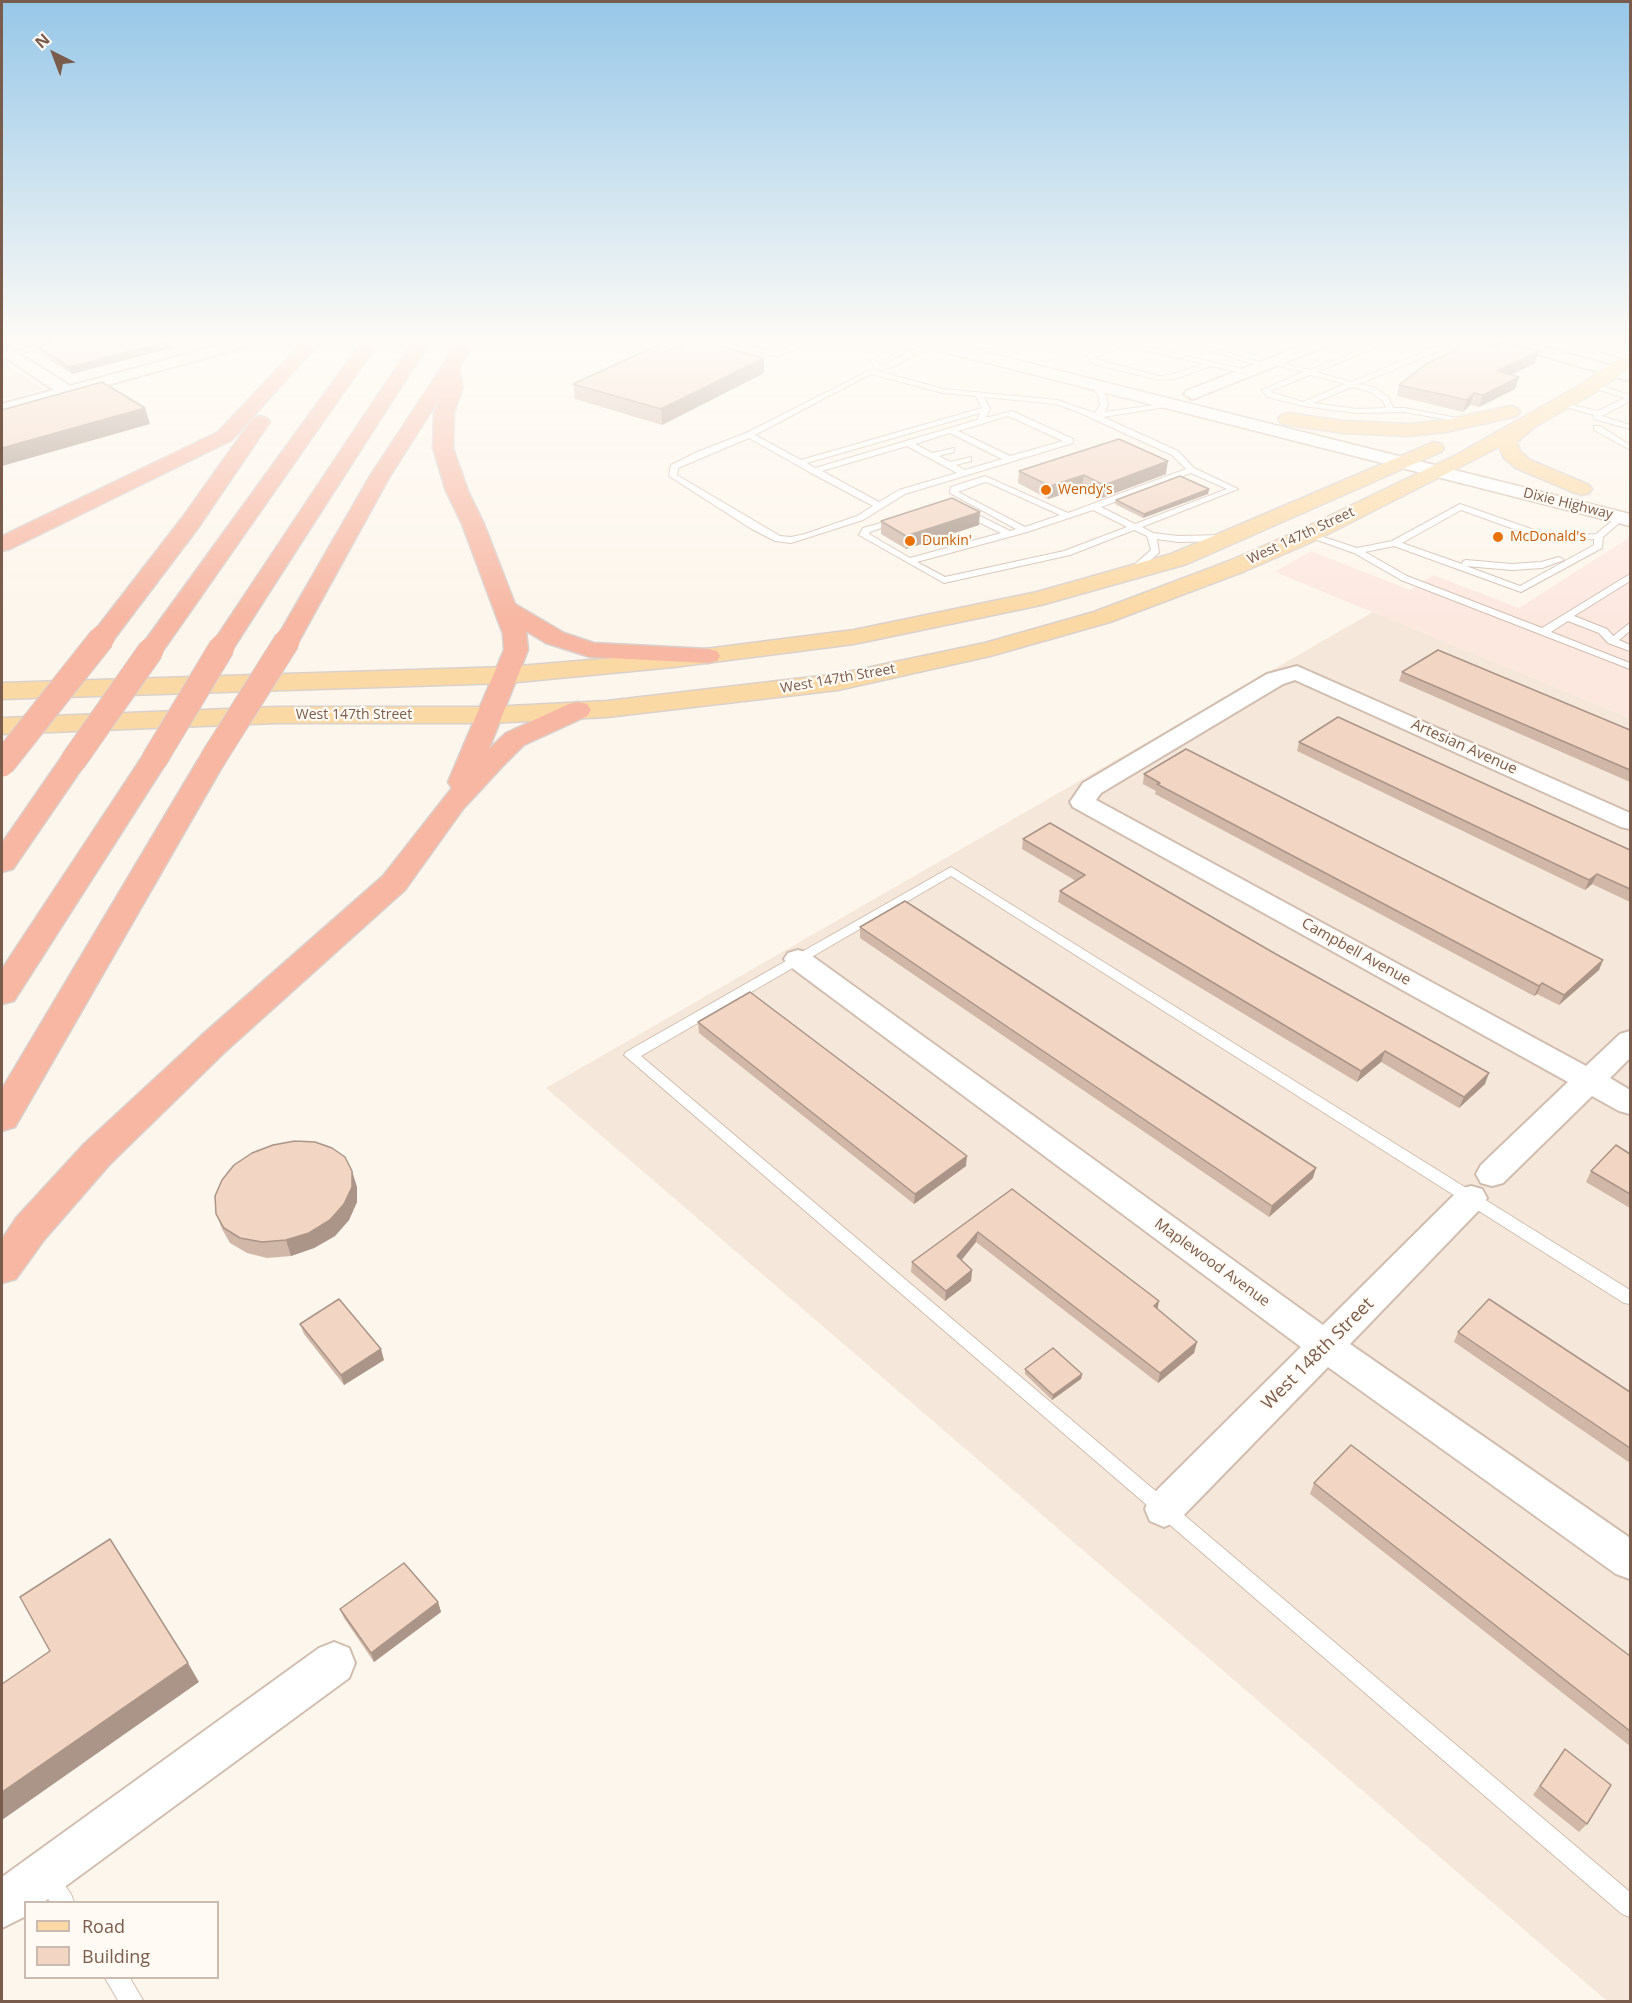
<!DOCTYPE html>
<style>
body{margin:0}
#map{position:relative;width:1632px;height:2003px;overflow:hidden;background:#fdf6ec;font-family:"Open Sans",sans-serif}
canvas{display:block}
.frame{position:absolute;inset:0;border:3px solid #7a5c4d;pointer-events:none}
.legend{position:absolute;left:24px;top:1901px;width:195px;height:78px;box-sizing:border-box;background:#fffaf3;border:2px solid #cabbb1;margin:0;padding:8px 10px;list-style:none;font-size:18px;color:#7a5c4d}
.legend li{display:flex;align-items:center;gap:12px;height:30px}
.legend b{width:30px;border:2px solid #cabbb1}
.north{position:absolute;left:24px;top:24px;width:60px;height:60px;-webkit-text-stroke:4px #fffaf3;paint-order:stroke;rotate:318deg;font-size:16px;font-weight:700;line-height:24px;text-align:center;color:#7a5c4d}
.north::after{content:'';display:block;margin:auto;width:21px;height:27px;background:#7a5c4d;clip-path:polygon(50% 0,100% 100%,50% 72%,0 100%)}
</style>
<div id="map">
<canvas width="1632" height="2003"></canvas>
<div class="frame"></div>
<ul class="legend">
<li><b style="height:8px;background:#fbd9a5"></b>Road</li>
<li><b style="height:16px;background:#f3d5c3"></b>Building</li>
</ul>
<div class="north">N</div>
</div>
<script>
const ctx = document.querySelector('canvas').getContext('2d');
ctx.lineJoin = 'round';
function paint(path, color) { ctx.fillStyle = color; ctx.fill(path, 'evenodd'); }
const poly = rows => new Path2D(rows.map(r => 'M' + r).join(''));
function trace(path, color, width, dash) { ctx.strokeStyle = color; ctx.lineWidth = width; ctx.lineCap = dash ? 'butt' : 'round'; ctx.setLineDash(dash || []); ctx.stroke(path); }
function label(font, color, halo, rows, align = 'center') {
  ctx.font = font + ' "Open Sans",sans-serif'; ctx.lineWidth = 4.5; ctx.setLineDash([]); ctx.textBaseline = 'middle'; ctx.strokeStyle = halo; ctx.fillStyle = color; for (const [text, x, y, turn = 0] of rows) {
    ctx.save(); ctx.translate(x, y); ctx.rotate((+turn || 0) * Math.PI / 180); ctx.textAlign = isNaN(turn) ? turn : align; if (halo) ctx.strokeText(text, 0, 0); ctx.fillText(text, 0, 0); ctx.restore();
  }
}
paint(poly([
 [2,339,87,339,2,360],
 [2,362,44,389,2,400],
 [1373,612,1630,718,1630,2001,1607,2001,546,1088]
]), '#f5e8da');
paint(poly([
 [986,339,1136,339,1076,359],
 [1630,537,1630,718,1275,572,1311,551,1410,590,1433,575,1519,608]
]), '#fde8e0');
paint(poly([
 [1200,339,1296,339,1253,355]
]), '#d8ecc9');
const lane = poly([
 [66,339,77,339,10,356,6,354,66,339],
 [182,339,193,339,176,344,172,342,182,339],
 [719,339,729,339,776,353,807,339,816,339,777,357,719,339],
 [919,339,927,339,923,342,928,344,928,348,893,367,878,371,943,389,1057,400,1095,413,1100,405,1098,395,1090,385,1094,383,1106,395,1108,405,1105,412,1175,402,1176,404,1172,406,1103,417,1178,451,1194,468,1238,489,1142,527,1153,533,1178,536,1225,535,1230,538,1225,541,1178,542,1157,539,1159,553,1129,577,1124,574,1126,572,1151,550,1147,536,1134,530,1070,555,944,583,859,535,863,528,899,518,899,522,870,532,869,534,910,558,1001,533,960,513,960,509,966,509,1010,531,1016,529,950,493,951,487,985,476,1068,513,1186,469,1172,455,1078,412,1056,404,984,397,990,409,986,418,1012,411,1073,439,1073,443,905,494,863,520,791,543,775,541,750,528,669,476,671,465,697,452,746,433,874,368,871,360,905,341,919,339],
 [917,344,920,346,887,363,880,366,878,363,910,345,917,344],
 [871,374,943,393,976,396,982,408,801,460,755,435,871,374],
 [980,413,977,420,815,468,807,463,980,413],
 [1008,416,1063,441,1010,456,958,431,1008,416],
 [950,433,1002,459,965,470,956,465,971,461,971,457,950,462,939,456,954,452,954,448,933,453,915,444,950,433],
 [749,438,811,473,873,506,857,516,805,534,791,537,780,536,677,475,678,468,749,438],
 [907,446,957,473,899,490,879,502,822,471,907,446],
 [1191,473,1227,489,1135,524,1101,507,1191,473],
 [985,482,989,483,1060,515,1025,527,958,492,985,482],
 [1093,510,1127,527,1064,551,945,577,917,562,1027,532,1093,510],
 [1039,339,1049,339,1067,344,1087,339,1097,339,1067,348,1039,339],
 [1173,339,1183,339,1269,365,1262,367,1173,339],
 [1387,339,1396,339,1317,372,1351,382,1442,344,1427,339,1449,342,1467,339,1359,384,1376,388,1389,398,1393,408,1404,408,1469,420,1473,422,1472,424,1404,412,1357,413,1303,406,1267,397,1262,390,1303,372,1271,364,1271,360,1310,370,1387,339],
 [1310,375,1345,384,1303,402,1273,393,1271,391,1310,375],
 [1352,387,1370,392,1383,401,1386,408,1357,409,1313,403,1352,387],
 [1517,339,1527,339,1514,344,1510,342,1517,339],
 [1556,339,1566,339,1601,348,1622,339,1630,339,1608,350,1630,356,1630,360,1556,339],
 [1126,342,1247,370,1251,372,1247,374,1212,366,1174,379,1159,380,1093,364,1087,356,1095,350,1126,342],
 [1126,346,1204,364,1170,375,1159,376,1099,360,1095,357,1126,346],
 [1592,383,1630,395,1630,401,1602,416,1630,425,1630,429,1594,419,1594,415,1555,404,1559,402,1598,411,1625,398,1589,387,1588,385,1592,383],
 [1594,426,1600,426,1630,445,1630,450,1594,430,1594,426],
 [1460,504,1554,537,1596,534,1618,516,1625,518,1603,537,1602,548,1521,592,1394,546,1365,552,1407,576,1542,628,1630,574,1630,581,1574,616,1607,629,1613,636,1630,623,1630,631,1619,640,1630,645,1630,651,1608,643,1599,633,1568,621,1551,632,1630,663,1630,669,1401,580,1354,553,1303,535,1308,532,1357,548,1392,541,1460,504],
 [1461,510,1550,542,1594,539,1594,545,1520,586,1466,566,1512,570,1542,568,1564,560,1559,557,1541,562,1512,564,1466,560,1463,561,1462,564,1402,543,1461,510],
 [951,867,1630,1290,1630,1304,1624,1303,951,876,641,1056,1630,1892,1630,1917,1622,1914,624,1055,626,1052,951,867],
 [46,1867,54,1870,71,1894,74,1902,50,1902,35,1878,38,1870,46,1867],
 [105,1978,130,1978,144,2002,119,2002,105,1978]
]);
const street = poly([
 [243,339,266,339,263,342,2,414,2,404,54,390,2,355,2,345,7,346,70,386,243,339],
 [1319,339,1339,339,1336,342,1198,397,1192,399,1184,394,1186,391,1319,339],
 [1493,339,1516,339,1630,371,1630,381,1496,342,1493,339],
 [1297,666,1630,813,1630,829,1621,827,1295,680,1283,684,1101,793,1096,800,1586,1066,1620,1034,1630,1031,1630,1058,1610,1078,1630,1090,1630,1114,1619,1111,1592,1096,1503,1183,1492,1186,1481,1183,1476,1174,1481,1165,1568,1082,1073,807,1070,802,1083,783,1267,674,1297,666],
 [798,950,808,953,1323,1325,1460,1189,1471,1186,1482,1189,1487,1198,1482,1207,1350,1344,1630,1538,1630,1579,1616,1574,1328,1367,1178,1521,1164,1527,1150,1521,1145,1509,1150,1497,1301,1347,788,965,784,959,788,953,798,950],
 [334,1642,349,1648,355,1663,349,1678,44,1902,26,1902,26,1916,2,1928,2,1877,319,1648,334,1642]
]);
const secondary = poly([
 [940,339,956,339,959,345,1020,361,1630,514,1630,526,945,352,940,339]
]);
const primary = poly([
 [1630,356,1630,368,1594,393,1536,426,1517,442,1520,451,1530,460,1589,485,1592,489,1589,493,1582,495,1575,493,1516,468,1504,458,1499,447,1316,540,1245,571,1110,622,990,656,838,690,607,717,490,723,277,723,2,734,2,718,277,707,490,707,607,701,838,674,985,643,1094,612,1229,561,1300,530,1458,454,1580,385,1605,367,1630,356],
 [1510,406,1517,408,1520,412,1517,416,1446,432,1409,436,1343,433,1288,425,1281,423,1278,419,1281,415,1288,413,1343,421,1409,424,1446,420,1510,406],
 [1434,442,1441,444,1444,448,1441,452,1187,564,1041,605,854,644,674,667,507,683,2,699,2,683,507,667,674,653,854,630,1037,592,1171,554,1434,442]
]);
const highway = poly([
 [305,339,323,339,232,440,10,549,2,551,2,536,218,432,305,339],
 [364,339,381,339,160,655,151,657,142,655,139,650,142,645,364,339],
 [415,339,432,339,231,652,222,654,213,652,210,647,415,339],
 [458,339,475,339,459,368,463,387,454,413,453,448,468,491,484,524,515,604,564,633,594,643,708,649,717,651,720,656,717,661,708,663,590,657,546,643,526,631,528,650,489,749,506,733,569,704,578,702,587,704,591,710,587,716,524,745,502,767,463,809,405,890,226,1051,110,1164,44,1240,16,1279,2,1283,2,1239,16,1218,84,1144,202,1035,383,876,452,788,448,782,504,650,503,634,462,524,446,491,433,448,434,413,441,396,390,476,299,641,296,646,287,648,278,646,275,641,370,476,441,368,458,339],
 [260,416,267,418,270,422,198,528,111,643,102,645,93,643,90,638,93,633,182,518,253,418,260,416],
 [154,752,164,754,168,760,14,1001,2,1004,2,969,144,754,154,752],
 [212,752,222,754,226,760,15,1127,2,1131,2,1089,198,760,202,754,212,752],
 [73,753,83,755,87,761,13,869,2,872,2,843,63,755,73,753]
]);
trace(lane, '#d1beb0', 2);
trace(street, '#d1beb0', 4);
trace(secondary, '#d6c0b0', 3);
trace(primary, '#dad1cd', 3);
trace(highway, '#dad1cd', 3);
paint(lane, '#fff');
paint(street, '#fff');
paint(secondary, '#fff');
paint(primary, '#fbd9a5');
paint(highway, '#f7b7a3');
const highwayBridge = poly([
 [154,760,222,647],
 [212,760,287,641],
 [73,761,151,650],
 [2,764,102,638]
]);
trace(highwayBridge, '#dad1cd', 27, []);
trace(highwayBridge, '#f7b7a3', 25);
paint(poly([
 [36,339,165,339,169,341,171,348,72,374,40,354,38,347,49,344,49,341,42,343],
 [1497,346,1539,351,1535,363,1511,375,1519,377,1515,389,1479,407,1470,405,1463,412,1397,396,1399,385],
 [764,373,662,425,575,399,573,384],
 [1019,471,1166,474,1102,498,1082,488,1048,499,1018,483],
 [1209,489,1208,494,1143,518,1115,504,1116,500],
 [881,521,979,525,906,549,881,534],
 [1402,672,1630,730,1630,782,1399,681],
 [1299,742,1630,850,1630,902,1592,884,1585,890,1297,751],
 [1144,774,1603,960,1599,970,1559,1005,1537,994,1534,996,1155,794,1156,791,1143,784],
 [1023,839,1485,1084,1459,1108,1381,1062,1357,1082,1058,902,1060,891,1076,881,1022,849],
 [860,927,1313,1178,1269,1217,860,938],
 [698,1022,966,1166,914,1204,699,1033],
 [1630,1154,1630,1208,1586,1182,1591,1171],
 [357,1187,357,1202,349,1220,335,1236,314,1248,291,1256,267,1258,247,1253,230,1243,222,1229,216,1214],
 [1012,1189,1197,1342,1194,1353,1158,1383,976,1242,961,1260,972,1270,971,1281,945,1301,911,1272,912,1262],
 [300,1324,384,1360,344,1385,304,1334],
 [1458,1332,1630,1392,1630,1463,1454,1342],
 [1025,1369,1082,1374,1081,1379,1052,1400,1025,1374],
 [1314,1483,1630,1656,1630,1746,1310,1494],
 [438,1602,441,1612,374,1662,344,1618,340,1609],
 [1565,1749,1587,1824,1579,1832,1533,1795]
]), '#d1b7a8');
paint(poly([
 [41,339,59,339,42,343],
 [169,341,171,348,72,374,69,367],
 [1539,351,1535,363,1494,383,1497,371],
 [764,358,764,373,662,425,661,409],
 [1519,377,1515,389,1479,407,1483,395],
 [1474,393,1470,405,1463,412,1467,400],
 [145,408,150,424,2,466,2,448],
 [1168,461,1166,474,1102,498,1104,485],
 [1084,475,1082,488,1048,499,1050,486],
 [1209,489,1208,494,1143,518,1144,514],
 [980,512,979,525,906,549,906,536],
 [1597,874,1592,884,1585,890,1589,880],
 [1603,960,1599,970,1559,1005,1564,995],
 [1542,983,1537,994,1534,996,1539,986],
 [1385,1051,1381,1062,1357,1082,1361,1071],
 [1489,1073,1485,1084,1459,1108,1464,1097],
 [967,1156,966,1166,914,1204,915,1194],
 [1316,1168,1313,1178,1269,1217,1272,1206],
 [352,1171,357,1187,357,1202,349,1220,335,1236,314,1248,291,1256,286,1240],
 [978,1232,976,1242,956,1267,957,1256],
 [972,1270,971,1281,945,1301,946,1291],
 [1159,1301,1157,1312,1154,1306],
 [1197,1342,1194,1353,1158,1383,1160,1373],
 [381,1349,384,1360,344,1385,341,1375],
 [1082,1374,1081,1379,1052,1400,1053,1395],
 [438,1602,441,1612,374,1662,371,1653],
 [188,1663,199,1682,2,1820,2,1792]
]), '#aa9588');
const building = poly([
 [57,339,165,339,169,341,69,367,38,347,52,343,48,341,57,339],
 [693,339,764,358,661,409,573,384,658,345,672,349,693,339],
 [1478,341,1497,346,1506,342,1539,351,1497,371,1519,377,1483,395,1474,393,1467,400,1399,385,1427,363,1478,341],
 [102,382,145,408,2,448,2,410,102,382],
 [1119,439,1168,461,1104,485,1084,475,1050,486,1019,471,1119,439],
 [1180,476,1209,489,1144,514,1116,500,1180,476],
 [952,498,980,512,906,536,881,521,952,498],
 [1438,650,1630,730,1630,770,1402,672,1438,650],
 [1338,717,1630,850,1630,889,1597,874,1589,880,1299,742,1338,717],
 [1186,749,1603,960,1564,995,1542,983,1539,986,1157,784,1160,783,1144,774,1186,749],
 [1050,823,1274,953,1489,1073,1464,1097,1385,1051,1361,1071,1060,891,1085,875,1023,839,1050,823],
 [905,901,1316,1168,1272,1206,860,927,905,901],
 [750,992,967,1156,915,1194,698,1022,750,992],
 [295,1141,315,1142,332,1148,345,1157,352,1171,352,1187,344,1204,330,1220,309,1233,286,1240,262,1242,240,1238,224,1228,216,1214,215,1196,222,1180,234,1165,252,1153,273,1145,295,1141],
 [1616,1145,1630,1154,1630,1194,1591,1171,1616,1145],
 [1012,1189,1159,1301,1154,1306,1197,1342,1160,1373,978,1232,957,1256,972,1270,946,1291,912,1262,1012,1189],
 [339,1299,381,1349,341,1375,300,1324,339,1299],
 [1489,1299,1630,1392,1630,1448,1458,1332,1489,1299],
 [1053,1348,1082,1374,1053,1395,1025,1369,1053,1348],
 [1351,1445,1630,1656,1630,1731,1314,1483,1351,1445],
 [110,1539,188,1663,2,1792,2,1684,50,1651,20,1597,110,1539],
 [404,1563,438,1602,371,1653,340,1609,404,1563],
 [1565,1749,1611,1785,1587,1824,1540,1786,1565,1749]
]);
paint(building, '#f3d5c3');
trace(building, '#aa9588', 1.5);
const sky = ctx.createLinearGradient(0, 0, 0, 619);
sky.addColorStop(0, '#97c7e8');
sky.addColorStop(0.55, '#fefbf6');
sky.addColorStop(1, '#fefbf600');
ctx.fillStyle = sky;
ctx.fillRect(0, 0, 1632, 619);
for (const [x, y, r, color] of [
 [1046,490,6,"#e8710a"],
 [1498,537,6,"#e8710a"],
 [910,541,6,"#e8710a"]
]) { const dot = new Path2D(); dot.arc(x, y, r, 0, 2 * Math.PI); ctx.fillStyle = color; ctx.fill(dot); trace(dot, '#fffaf3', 2); }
label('14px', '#c56008', '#fffaf3', [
 ["Wendy's",1058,490],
 ["McDonald's",1510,537],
 ["Dunkin'",922,541]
], 'left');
label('14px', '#7a5c4d', '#fffaf3', [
 ["Dixie Highway",1568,504,14],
 ["West 147th Street",1301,536,-25],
 ["West 147th Street",838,679,-10],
 ["West 147th Street",354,715]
]);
label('15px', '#7a5c4d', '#fffaf3', [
 ["Artesian Avenue",1464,747,24],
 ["Campbell Avenue",1356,952,29],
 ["Maplewood Avenue",1212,1263,36]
]);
label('18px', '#7a5c4d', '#fffaf3', [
 ["West 148th Street",1318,1354,-45]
]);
</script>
